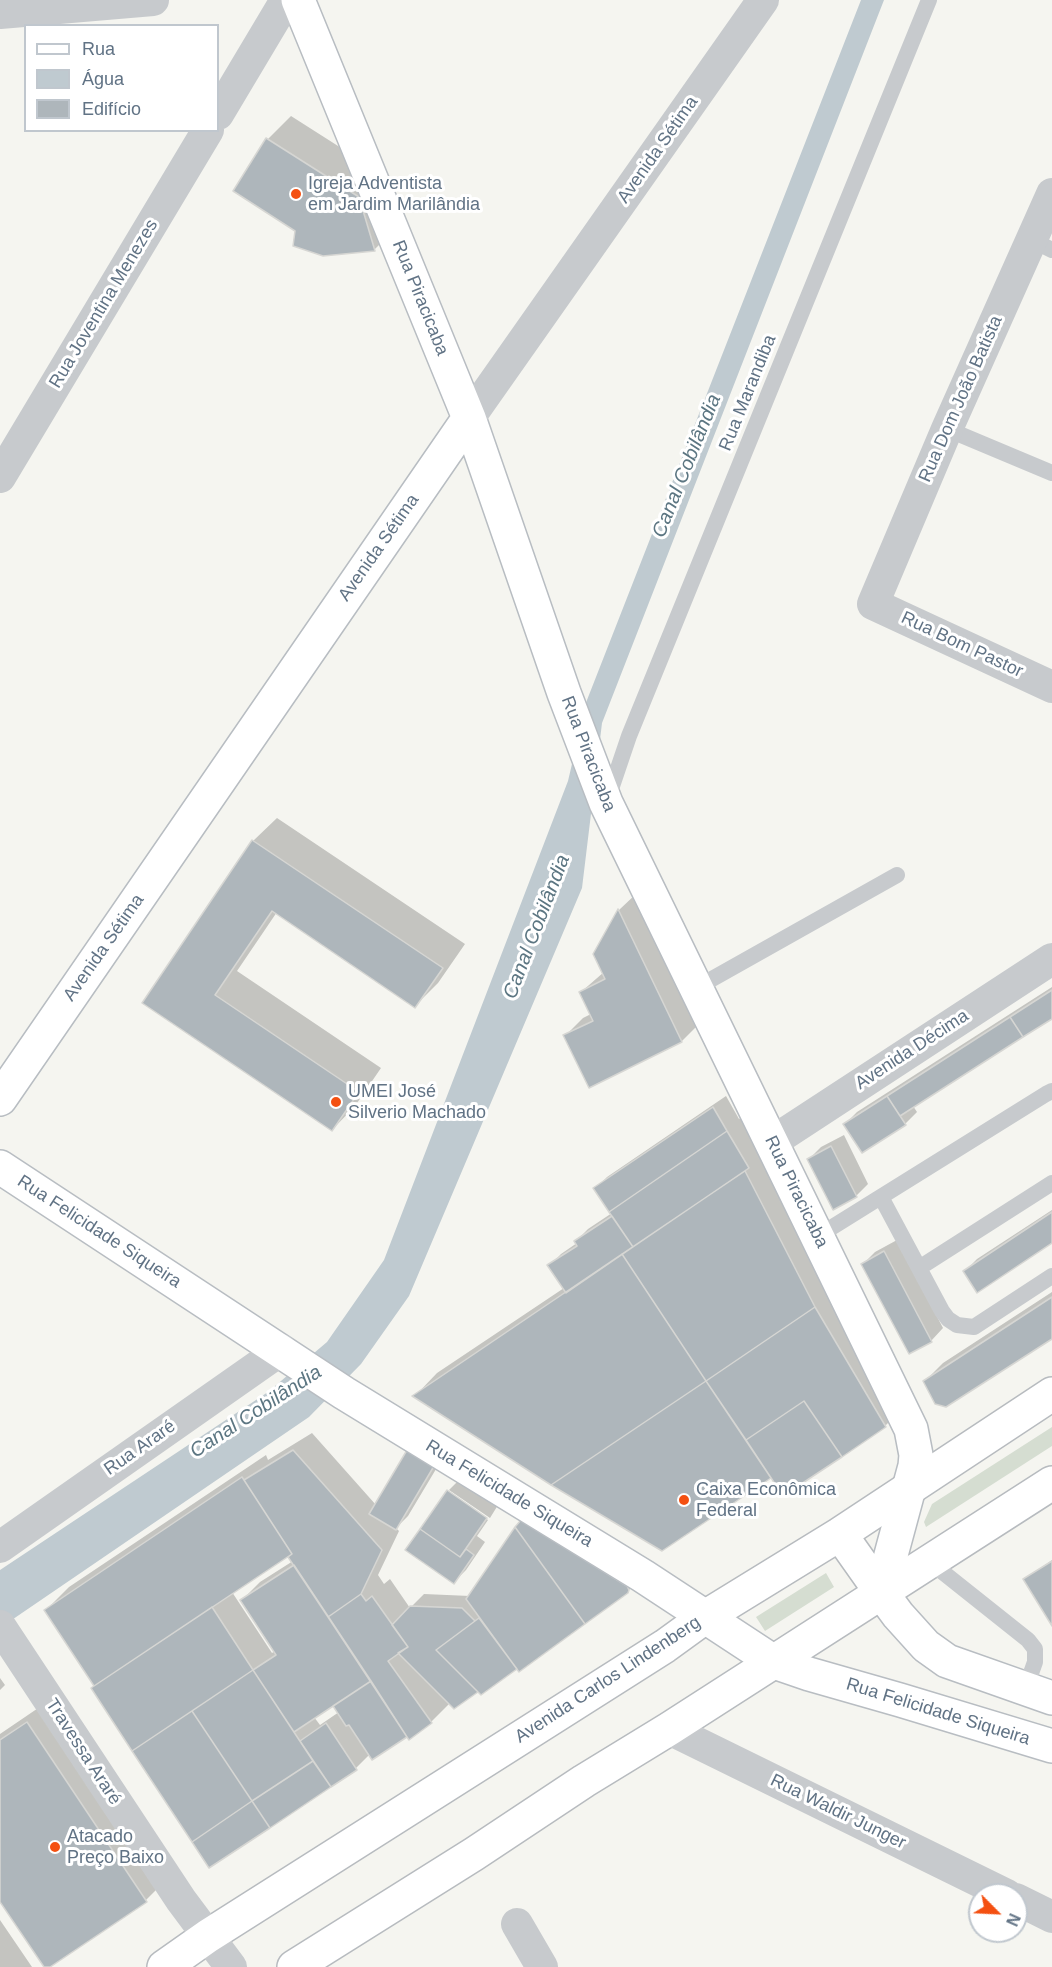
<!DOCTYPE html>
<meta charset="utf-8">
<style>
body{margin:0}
#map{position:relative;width:1052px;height:1967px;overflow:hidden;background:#f5f5f0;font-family:Arial,sans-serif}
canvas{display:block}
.legend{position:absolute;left:24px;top:24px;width:195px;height:108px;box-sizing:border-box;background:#fff;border:2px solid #c0c7ce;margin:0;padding:8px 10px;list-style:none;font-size:18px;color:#617385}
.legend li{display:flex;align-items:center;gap:12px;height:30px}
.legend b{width:30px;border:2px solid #c0c7ce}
.north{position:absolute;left:968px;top:1883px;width:60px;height:60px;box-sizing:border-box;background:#fff;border:2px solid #c0c7ce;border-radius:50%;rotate:114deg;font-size:16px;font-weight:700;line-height:24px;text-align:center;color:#617385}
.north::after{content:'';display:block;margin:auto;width:21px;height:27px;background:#f45011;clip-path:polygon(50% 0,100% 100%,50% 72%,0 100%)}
</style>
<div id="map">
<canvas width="1052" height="1967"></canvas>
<ul class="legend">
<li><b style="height:8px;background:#fff"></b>Rua</li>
<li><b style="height:16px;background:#bfcad0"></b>Água</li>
<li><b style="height:16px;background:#aeb6bb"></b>Edifício</li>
</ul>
<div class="north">N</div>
</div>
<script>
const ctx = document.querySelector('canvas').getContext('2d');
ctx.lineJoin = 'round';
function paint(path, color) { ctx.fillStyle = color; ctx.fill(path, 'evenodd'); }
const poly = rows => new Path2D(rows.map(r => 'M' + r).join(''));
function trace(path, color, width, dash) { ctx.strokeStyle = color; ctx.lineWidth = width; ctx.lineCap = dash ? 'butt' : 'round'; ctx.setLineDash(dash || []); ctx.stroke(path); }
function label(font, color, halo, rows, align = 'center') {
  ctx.font = font + ' Arial,sans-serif'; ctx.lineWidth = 6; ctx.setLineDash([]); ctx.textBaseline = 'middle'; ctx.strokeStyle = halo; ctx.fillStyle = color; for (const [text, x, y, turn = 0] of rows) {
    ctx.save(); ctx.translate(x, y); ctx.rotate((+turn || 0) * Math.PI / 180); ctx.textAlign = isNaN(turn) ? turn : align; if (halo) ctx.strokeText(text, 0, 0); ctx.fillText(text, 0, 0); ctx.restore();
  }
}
paint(poly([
 [1052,1427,1052,1446,926,1527,924,1522,932,1504],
 [826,1573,834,1587,765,1631,756,1617]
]), '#d5ddd1');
paint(poly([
 [861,0,884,0,602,723,582,888,409,1296,361,1364,309,1417,0,1628,0,1570,268,1392,327,1342,384,1260,568,781,587,700]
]), '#bfcad0');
paint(poly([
 [291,116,382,174,397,227,374,250,297,230,235,191,268,139],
 [277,818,465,944,438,983,415,1006,277,912,237,971,381,1068,355,1106,332,1130,144,1002,253,841],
 [637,893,700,1023,682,1041,590,1086,565,1036,583,1018,591,1014,581,992,604,972,595,954,619,910],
 [1052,987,1052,1017,913,1106,917,1112,905,1124,845,1124,857,1112],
 [726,1096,739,1119,746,1115,903,1408,885,1426,770,1477,415,1396,437,1373,564,1288,549,1266,561,1254,577,1243,576,1241,588,1229,612,1213,595,1189,607,1177],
 [844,1135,868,1184,856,1196,809,1159,821,1147],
 [1052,1210,1052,1241,965,1271,977,1259],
 [897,1240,943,1328,931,1341,909,1352,863,1264,875,1252],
 [1052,1292,1052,1337,925,1381,943,1363],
 [312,1433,376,1505,448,1449,408,1516,396,1528,399,1531,378,1575,384,1584,390,1579,410,1608,424,1594,470,1596,516,1528,638,1581,625,1594,517,1667,478,1690,450,1703,431,1722,373,1758,370,1754,356,1768,210,1866,92,1688,96,1685,46,1610,69,1587,266,1455,268,1460],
 [294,1551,293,1561,260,1582,242,1600,275,1651,272,1653,232,1592],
 [334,1704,339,1712,320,1725,314,1717],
 [460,1479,498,1505,490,1518,449,1490],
 [448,1491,488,1520,477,1536,485,1542,466,1570,454,1582,408,1549],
 [1052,1560,1052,1623,1025,1579],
 [0,1678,5,1685,0,1690],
 [50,1700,169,1877,146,1900,45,1967,0,1900,0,1734],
 [0,1920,32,1967,0,1967]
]), '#0003');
const building = poly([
 [266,138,359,197,375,251,323,256,293,246,295,231,233,191,266,138],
 [252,840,443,968,415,1008,272,911,215,995,359,1092,332,1131,142,1003,252,840],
 [618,909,682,1042,589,1088,563,1035,593,1021,579,992,605,979,593,954,618,909],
 [1052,990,1052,1019,1023,1037,1010,1017,1052,990],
 [1010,1017,1023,1037,900,1116,887,1096,1010,1017],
 [887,1096,906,1125,862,1153,843,1124,887,1096],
 [713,1107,727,1131,609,1212,593,1188,713,1107],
 [727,1131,749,1168,633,1247,609,1212,727,1131],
 [831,1146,857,1197,833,1210,807,1159,831,1146],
 [745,1171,815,1307,706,1381,622,1254,745,1171],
 [1052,1212,1052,1243,977,1293,963,1271,1052,1212],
 [612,1216,633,1247,566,1293,547,1265,577,1246,574,1241,612,1216],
 [884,1251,932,1342,909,1354,861,1264,884,1251],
 [622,1254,706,1381,551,1485,412,1396,622,1254],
 [1052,1297,1052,1339,946,1407,935,1404,923,1381,1052,1297],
 [815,1307,886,1427,842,1457,804,1401,746,1440,706,1381,815,1307],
 [706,1381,771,1478,662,1551,551,1485,706,1381],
 [804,1401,842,1457,783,1496,746,1440,804,1401],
 [410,1445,437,1461,396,1530,369,1514,410,1445],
 [293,1450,382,1550,361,1594,328,1617,288,1557,292,1554,244,1480,293,1450],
 [242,1477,292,1554,94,1686,44,1610,242,1477],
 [447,1490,487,1518,460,1557,420,1529,447,1490],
 [521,1520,627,1586,629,1590,628,1593,585,1624,515,1527,521,1520],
 [515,1527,585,1624,519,1672,466,1599,515,1527],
 [420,1529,460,1557,466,1549,474,1555,454,1584,405,1550,420,1529],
 [1052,1561,1052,1626,1023,1579,1052,1561],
 [294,1565,371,1681,294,1732,253,1670,276,1655,240,1600,294,1565],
 [361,1594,366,1601,372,1596,408,1647,388,1661,432,1723,409,1740,328,1617,361,1594],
 [410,1606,462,1608,475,1621,436,1650,478,1692,454,1709,398,1653,408,1647,392,1625,410,1606],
 [212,1607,253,1670,132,1751,91,1688,212,1607],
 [479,1618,517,1669,481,1695,436,1650,479,1618],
 [253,1670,313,1761,252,1801,192,1711,253,1670],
 [371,1681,407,1737,372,1760,349,1725,346,1726,333,1706,371,1681],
 [192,1711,252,1801,192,1842,132,1751,192,1711],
 [27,1722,147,1902,50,1967,44,1967,0,1902,0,1740,27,1722],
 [326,1723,357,1770,331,1787,300,1741,326,1723],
 [313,1761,331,1787,270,1828,252,1801,313,1761],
 [252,1801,270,1828,209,1868,192,1842,252,1801]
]);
paint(building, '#aeb6bb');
trace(building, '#d6d6d3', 1.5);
const secondary = poly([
 [298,0,469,418,564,693,606,803,911,1429,916,1455,915,1466,881,1592,898,1615,926,1646,947,1661,1052,1698],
 [0,1099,469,418],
 [0,1167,344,1393,643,1576,774,1662,809,1674,900,1700,1052,1746]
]);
const primary = poly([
 [840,1534,881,1592],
 [164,1967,208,1936,665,1646,705,1617,840,1534,1052,1394],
 [294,1967,474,1854,584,1781,669,1729,1052,1483]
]);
trace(secondary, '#b8bdc2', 36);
trace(primary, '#b7bbbf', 36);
trace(poly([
 [1032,240,1052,250],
 [947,429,1052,473],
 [608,798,629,736,929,0],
 [696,988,897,875],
 [881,1197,942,1311,948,1319,957,1325,974,1327,1052,1276],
 [818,1236,1046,1094,1052,1091],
 [919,1268,1052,1183],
 [930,1562,1028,1640,1035,1649,1035,1662,1025,1690]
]), '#c7cacd', 16);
trace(poly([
 [0,13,153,0],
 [218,114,286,0],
 [1052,194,947,429,873,604,1052,687],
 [469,418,763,0],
 [0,477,208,130],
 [772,1142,1052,959],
 [0,1547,281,1350],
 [0,1626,181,1900,231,1967],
 [669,1729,1007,1895],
 [1016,1899,1052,1917],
 [517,1924,542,1967]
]), '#c7cacd', 32);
trace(secondary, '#fff', 33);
trace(primary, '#fff', 33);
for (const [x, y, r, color] of [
 [296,194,6,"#f45011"],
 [336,1102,6,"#f45011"],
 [684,1500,6,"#f45011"],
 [55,1847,6,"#f45011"]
]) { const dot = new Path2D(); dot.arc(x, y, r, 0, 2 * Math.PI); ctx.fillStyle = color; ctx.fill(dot); trace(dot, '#fff', 2); }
label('18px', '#617385', '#fff', [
 ["Avenida Sétima",658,150,-55],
 ["Rua Piracicaba",420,298,68],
 ["Rua Joventina Menezes",104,304,-59],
 ["Rua Marandiba",748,393,-68],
 ["Rua Dom João Batista",961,399,-66],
 ["Avenida Sétima",379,548,-55],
 ["Rua Bom Pastor",962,645,25],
 ["Rua Piracicaba",588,754,69],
 ["Avenida Sétima",104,948,-55],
 ["Avenida Décima",912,1050,-33],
 ["Rua Piracicaba",796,1192,64],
 ["Rua Felicidade Siqueira",99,1232,33],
 ["Rua Araré",140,1448,-35],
 ["Rua Felicidade Siqueira",509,1494,31],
 ["Avenida Carlos Lindenberg",608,1680,-33],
 ["Rua Felicidade Siqueira",938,1712,17],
 ["Travessa Araré",83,1752,57],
 ["Rua Waldir Junger",838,1812,26]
]);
label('18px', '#617385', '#fff', [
 ["Igreja Adventista",308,184],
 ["em Jardim Marilândia",308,205],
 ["UMEI José",348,1092],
 ["Silverio Machado",348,1113],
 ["Caixa Econômica",696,1490],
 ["Federal",696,1511],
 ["Atacado",67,1837],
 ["Preço Baixo",67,1858]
], 'left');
label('italic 20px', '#5c7682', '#fff', [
 ["Canal Cobilândia",687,466,-68],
 ["Canal Cobilândia",537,927,-69],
 ["Canal Cobilândia",256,1412,-33]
]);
</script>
